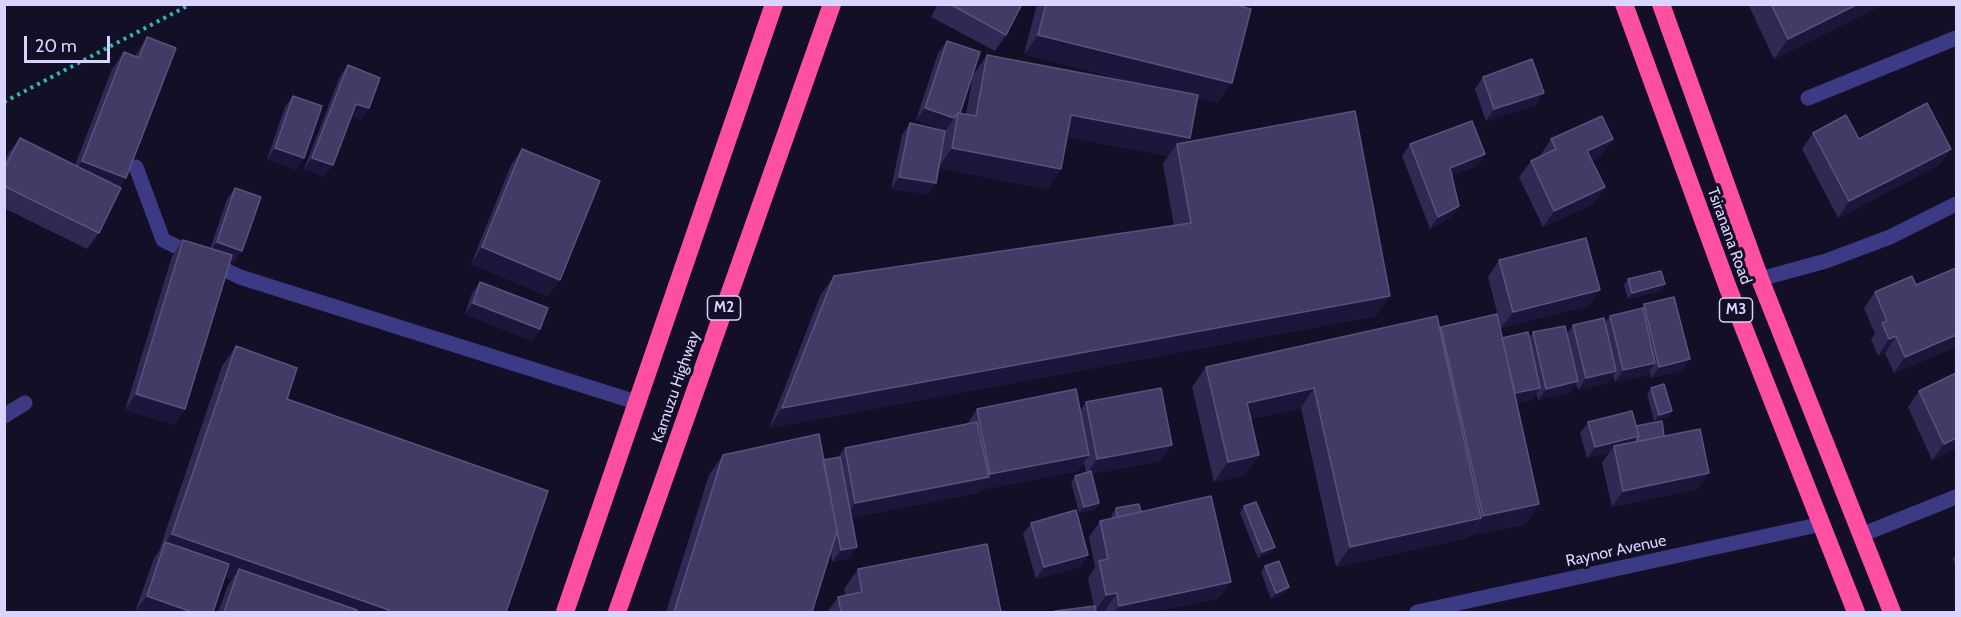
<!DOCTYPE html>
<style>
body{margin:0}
#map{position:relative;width:1961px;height:617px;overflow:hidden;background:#130f26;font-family:Cabin,sans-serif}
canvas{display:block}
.frame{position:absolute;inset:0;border:6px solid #d9d4ff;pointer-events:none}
.scale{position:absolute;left:24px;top:36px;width:86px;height:27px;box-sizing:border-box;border:3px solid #d9d4ff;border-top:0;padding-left:8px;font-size:18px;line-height:21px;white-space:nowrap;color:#d9d4ff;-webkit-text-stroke:4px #130f26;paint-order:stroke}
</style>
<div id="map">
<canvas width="1961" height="617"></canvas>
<div class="frame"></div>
<div class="scale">20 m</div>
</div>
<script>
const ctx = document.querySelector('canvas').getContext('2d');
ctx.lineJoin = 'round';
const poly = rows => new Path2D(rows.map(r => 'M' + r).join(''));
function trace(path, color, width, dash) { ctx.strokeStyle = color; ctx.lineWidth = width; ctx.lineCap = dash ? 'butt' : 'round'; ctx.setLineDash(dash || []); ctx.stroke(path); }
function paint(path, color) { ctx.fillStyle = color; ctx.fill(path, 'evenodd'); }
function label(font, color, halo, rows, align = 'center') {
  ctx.font = font + ' Cabin,sans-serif'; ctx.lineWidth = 6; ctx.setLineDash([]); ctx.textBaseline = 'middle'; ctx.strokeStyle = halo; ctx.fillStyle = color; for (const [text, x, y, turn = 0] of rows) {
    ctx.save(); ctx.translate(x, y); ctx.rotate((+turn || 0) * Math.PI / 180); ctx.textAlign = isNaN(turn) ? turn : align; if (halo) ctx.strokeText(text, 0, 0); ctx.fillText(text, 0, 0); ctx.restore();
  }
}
trace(poly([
 [4,102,191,4]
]), '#2fb8b0', 4, [3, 4.5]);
trace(poly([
 [1808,98,1956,38],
 [136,167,163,240,240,277,639,403],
 [1760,279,1826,261,1890,237,1956,204],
 [4,416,25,403],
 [1861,535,1956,497],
 [1417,612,1822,524]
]), '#3d3a85', 15);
trace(poly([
 [1624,4,1728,288,1856,612],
 [1661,4,1760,279,1892,612],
 [565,612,774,4],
 [617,612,832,4]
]), '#ff4fa3', 18);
paint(poly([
 [938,4,1022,4,1006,35,995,51,931,17],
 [1037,4,1232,4,1218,103,1198,98,1187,142,1376,316,769,428,820,296,834,276,1174,226,1163,164,1168,156,1067,137,1061,169,1047,189,939,168,928,194,891,189,902,135,910,123,945,132,946,130,916,120,938,53,947,41,960,113,966,114,973,75,987,55,1144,85,1024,54],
 [1748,4,1884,4,1774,59],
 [147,37,120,188,99,233,87,249,4,208,4,162,8,154,20,138,75,165,112,69,124,52,135,56],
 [348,65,361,120,351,116,324,177,304,169,340,76],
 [1483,77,1536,105,1486,121,1475,89],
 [293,96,296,170,267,159,285,107],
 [1813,133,1859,139,1951,149,1939,165,1838,218,1802,149],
 [1551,139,1613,139,1601,155,1592,160,1605,187,1593,204,1543,227,1519,177,1531,161,1540,156],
 [1410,144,1477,166,1452,175,1459,206,1451,217,1430,229,1402,156],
 [522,149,548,296,471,264,511,165],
 [235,188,234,263,230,261,185,409,174,425,125,410,172,256,183,240,210,249,227,199],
 [1499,260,1600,290,1588,306,1501,328,1488,277],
 [1628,279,1665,284,1661,291,1628,299,1624,285],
 [480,282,540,329,532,341,465,314,472,293],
 [1916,285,1956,347,1894,373,1885,353,1878,356,1871,339,1875,334,1864,308,1875,292],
 [1644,304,1690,359,1682,371,1651,378,1650,371,1647,375,1615,382,1613,376,1608,383,1578,390,1576,384,1570,393,1538,400,1536,393,1532,400,1517,403,1526,524,1469,536,1467,538,1336,567,1301,408,1251,419,1259,455,1245,475,1214,482,1192,387,1206,367,1439,329,1441,327,1502,338,1529,338,1533,332,1567,334,1573,325,1605,323,1610,316,1641,309],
 [236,346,287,399,506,612,218,612,228,585,232,579,225,577,213,612,132,612,133,611,135,612,154,558,159,551,222,366],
 [1956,373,1956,449,1932,460,1908,407,1919,391],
 [1651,388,1672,411,1668,417,1654,421,1647,394],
 [1086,402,1161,461,1091,474,1099,503,1095,510,1079,513,1071,482,1075,476,1086,473,1084,463,1078,471,980,490,977,493,851,518,857,547,849,558,832,562,831,553,812,612,666,612,709,475,723,455,823,460,838,457,845,448,967,424,977,409,1080,411],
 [1588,422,1636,426,1664,436,1698,489,1612,507,1602,463,1609,453,1587,458,1580,433],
 [1244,506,1270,553,1258,558,1240,513],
 [1116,508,1141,512,1219,598,1153,612,1106,612,1105,610,1096,611,1096,612,1054,612,1055,611,1094,607,1088,578,1095,567,1089,537,1100,521,1112,518,1112,514],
 [1031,523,1088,555,1080,567,1036,579,1023,534],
 [1956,554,1956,568,1953,559],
 [1265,566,1285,593,1271,599,1261,572],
 [858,569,1001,612,827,612,838,597,845,595,844,589]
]), '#312854');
paint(poly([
 [1858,4,1884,4,1774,59,1788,39],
 [1038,35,1232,83,1218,103,1024,54],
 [1544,93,1536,105,1486,121,1494,109],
 [356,104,369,108,361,120,348,115],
 [925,108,954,118,946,130,916,120],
 [1071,115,1190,138,1179,155,1177,144,1168,156,1057,135],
 [1613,139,1601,155,1576,167,1587,151],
 [275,148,304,158,296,170,267,159],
 [952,148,1061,169,1047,189,938,168],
 [1951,149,1939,165,1838,218,1849,201],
 [1485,154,1477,166,1442,179,1450,168],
 [312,158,333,165,324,177,304,169],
 [82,161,126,178,115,195,71,177],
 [899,177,936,183,928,194,891,189],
 [1605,187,1593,204,1543,227,1554,211],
 [1459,206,1451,217,1430,229,1438,217],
 [217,242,242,251,234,263,208,254],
 [482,247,560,280,548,296,471,264],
 [1665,284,1661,291,1628,299,1632,293],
 [1600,290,1588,306,1501,328,1513,312],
 [1390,296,1376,316,769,428,782,408],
 [473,303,540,329,532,341,465,314],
 [1956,335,1956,347,1894,373,1905,357],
 [1896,336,1885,353,1878,356,1889,339],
 [1690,359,1682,371,1651,378,1659,367],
 [1655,363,1647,375,1615,382,1623,370],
 [1616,371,1608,383,1578,390,1586,378],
 [1578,381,1570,393,1538,400,1546,389],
 [1314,388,1301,408,1233,423,1247,403],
 [1540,388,1532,400,1503,406,1511,394],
 [136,394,185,409,174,425,125,410],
 [1672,411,1668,417,1654,421,1659,415],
 [1639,436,1631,447,1614,446,1609,453,1587,458,1595,447],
 [1956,438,1956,449,1932,460,1944,444],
 [1172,445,1161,461,1086,475,1097,459],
 [1089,455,1078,471,980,490,977,493,844,520,855,503,988,477,990,474],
 [1259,455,1245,475,1214,482,1228,462],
 [1709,473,1698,489,1612,507,1623,491],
 [1099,503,1095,510,1079,513,1084,507],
 [1539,504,1526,524,1469,536,1483,516],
 [1481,518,1467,538,1336,567,1350,547],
 [172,534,389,610,388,612,326,612,239,569,232,579,161,555,164,544],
 [857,547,849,558,832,562,841,550],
 [1275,547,1270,553,1258,558,1262,552],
 [1088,555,1080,567,1036,579,1044,567],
 [1231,582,1219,598,1153,612,1115,612,1119,606],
 [1289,587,1285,593,1271,599,1276,593],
 [1117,593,1105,610,1095,612,1106,595],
 [147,596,192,612,135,612]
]), '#1d163a');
const building = poly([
 [950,4,1022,4,1006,35,950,4],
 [1046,4,1232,4,1251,9,1232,83,1038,35,1046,4],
 [1771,4,1858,4,1788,39,1771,4],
 [147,37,176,48,126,178,82,161,124,52,139,58,147,37],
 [947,41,980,52,960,113,958,113,954,118,925,108,947,41],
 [987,55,1198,95,1190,138,1071,115,1061,169,952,148,958,113,976,116,987,55],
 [1532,59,1544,93,1494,109,1483,77,1532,59],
 [348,65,380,78,369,108,356,104,333,165,312,158,348,65],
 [293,96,322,106,304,158,275,148,293,96],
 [1927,103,1951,149,1849,201,1813,133,1846,115,1859,139,1927,103],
 [1355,111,1390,296,782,408,834,276,1191,223,1177,144,1355,111],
 [1602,116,1613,139,1587,151,1605,187,1554,211,1531,161,1556,149,1551,139,1602,116],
 [1472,121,1485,154,1450,168,1459,206,1438,217,1410,144,1472,121],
 [910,123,945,131,936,183,899,177,910,123],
 [20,138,121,188,99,233,4,186,4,169,20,138],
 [522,149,600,181,560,280,482,247,522,149],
 [235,188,261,197,242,251,217,242,235,188],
 [1586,238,1600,290,1513,312,1499,260,1586,238],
 [183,240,232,255,185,409,136,394,183,240],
 [1956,268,1956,335,1905,357,1896,336,1889,339,1882,323,1887,321,1875,292,1912,276,1916,285,1956,268],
 [1661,271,1665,284,1632,293,1628,279,1661,271],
 [480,282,548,308,540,329,473,303,480,282],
 [1674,297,1690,359,1659,367,1644,304,1674,297],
 [1643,308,1655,363,1623,370,1610,316,1643,308],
 [1497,314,1539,504,1483,516,1441,327,1497,314],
 [1437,316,1481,518,1350,547,1314,388,1247,403,1259,455,1228,462,1206,367,1437,316],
 [1604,318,1616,371,1586,378,1573,325,1604,318],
 [1565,326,1578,381,1546,389,1533,332,1565,326],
 [1528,332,1540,388,1515,393,1502,338,1528,332],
 [236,346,297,368,287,399,548,491,506,612,388,612,389,610,172,534,236,346],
 [1956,373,1956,438,1944,444,1919,391,1956,373],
 [1664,384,1672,411,1659,415,1651,388,1664,384],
 [1161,388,1172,445,1097,459,1086,402,1161,388],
 [1076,389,1089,455,990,474,977,409,1076,389],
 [1632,411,1639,436,1595,447,1588,422,1632,411],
 [1662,421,1664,436,1637,442,1637,439,1639,436,1636,426,1662,421],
 [977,422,989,477,855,503,845,448,977,422],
 [1700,429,1709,473,1623,491,1614,446,1700,429],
 [819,434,837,531,812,612,674,612,723,455,819,434],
 [840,457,857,547,841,550,823,460,840,457],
 [1091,471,1099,503,1084,507,1075,476,1091,471],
 [1211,496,1231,582,1119,606,1117,593,1106,595,1099,561,1108,559,1100,521,1211,496],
 [1256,502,1275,547,1262,552,1244,506,1256,502],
 [1139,504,1141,512,1117,517,1116,508,1139,504],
 [1076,510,1088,555,1044,567,1031,523,1076,510],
 [165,542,229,564,213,612,192,612,147,596,165,542],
 [987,544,1001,612,841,612,838,597,862,592,858,569,987,544],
 [1279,561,1289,587,1276,593,1265,566,1279,561],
 [239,569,357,610,356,612,224,612,239,569],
 [1095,606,1096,612,1055,612,1055,611,1095,606]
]);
paint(building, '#433a66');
trace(building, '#5a527e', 1.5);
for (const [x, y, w] of [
 [724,308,33],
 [1736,310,33]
]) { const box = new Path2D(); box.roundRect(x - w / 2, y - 12, w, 24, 4.5); ctx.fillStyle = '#130f26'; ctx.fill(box); trace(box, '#d9d4ff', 1.5); }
label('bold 15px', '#d9d4ff', null, [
 ["M2",724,308],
 ["M3",1736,310]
]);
label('16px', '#d9d4ff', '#130f26', [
 ["Tsiranana Road",1729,236,70],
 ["Kamuzu Highway",676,387,-71],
 ["Raynor Avenue",1616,551,-12]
]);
</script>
